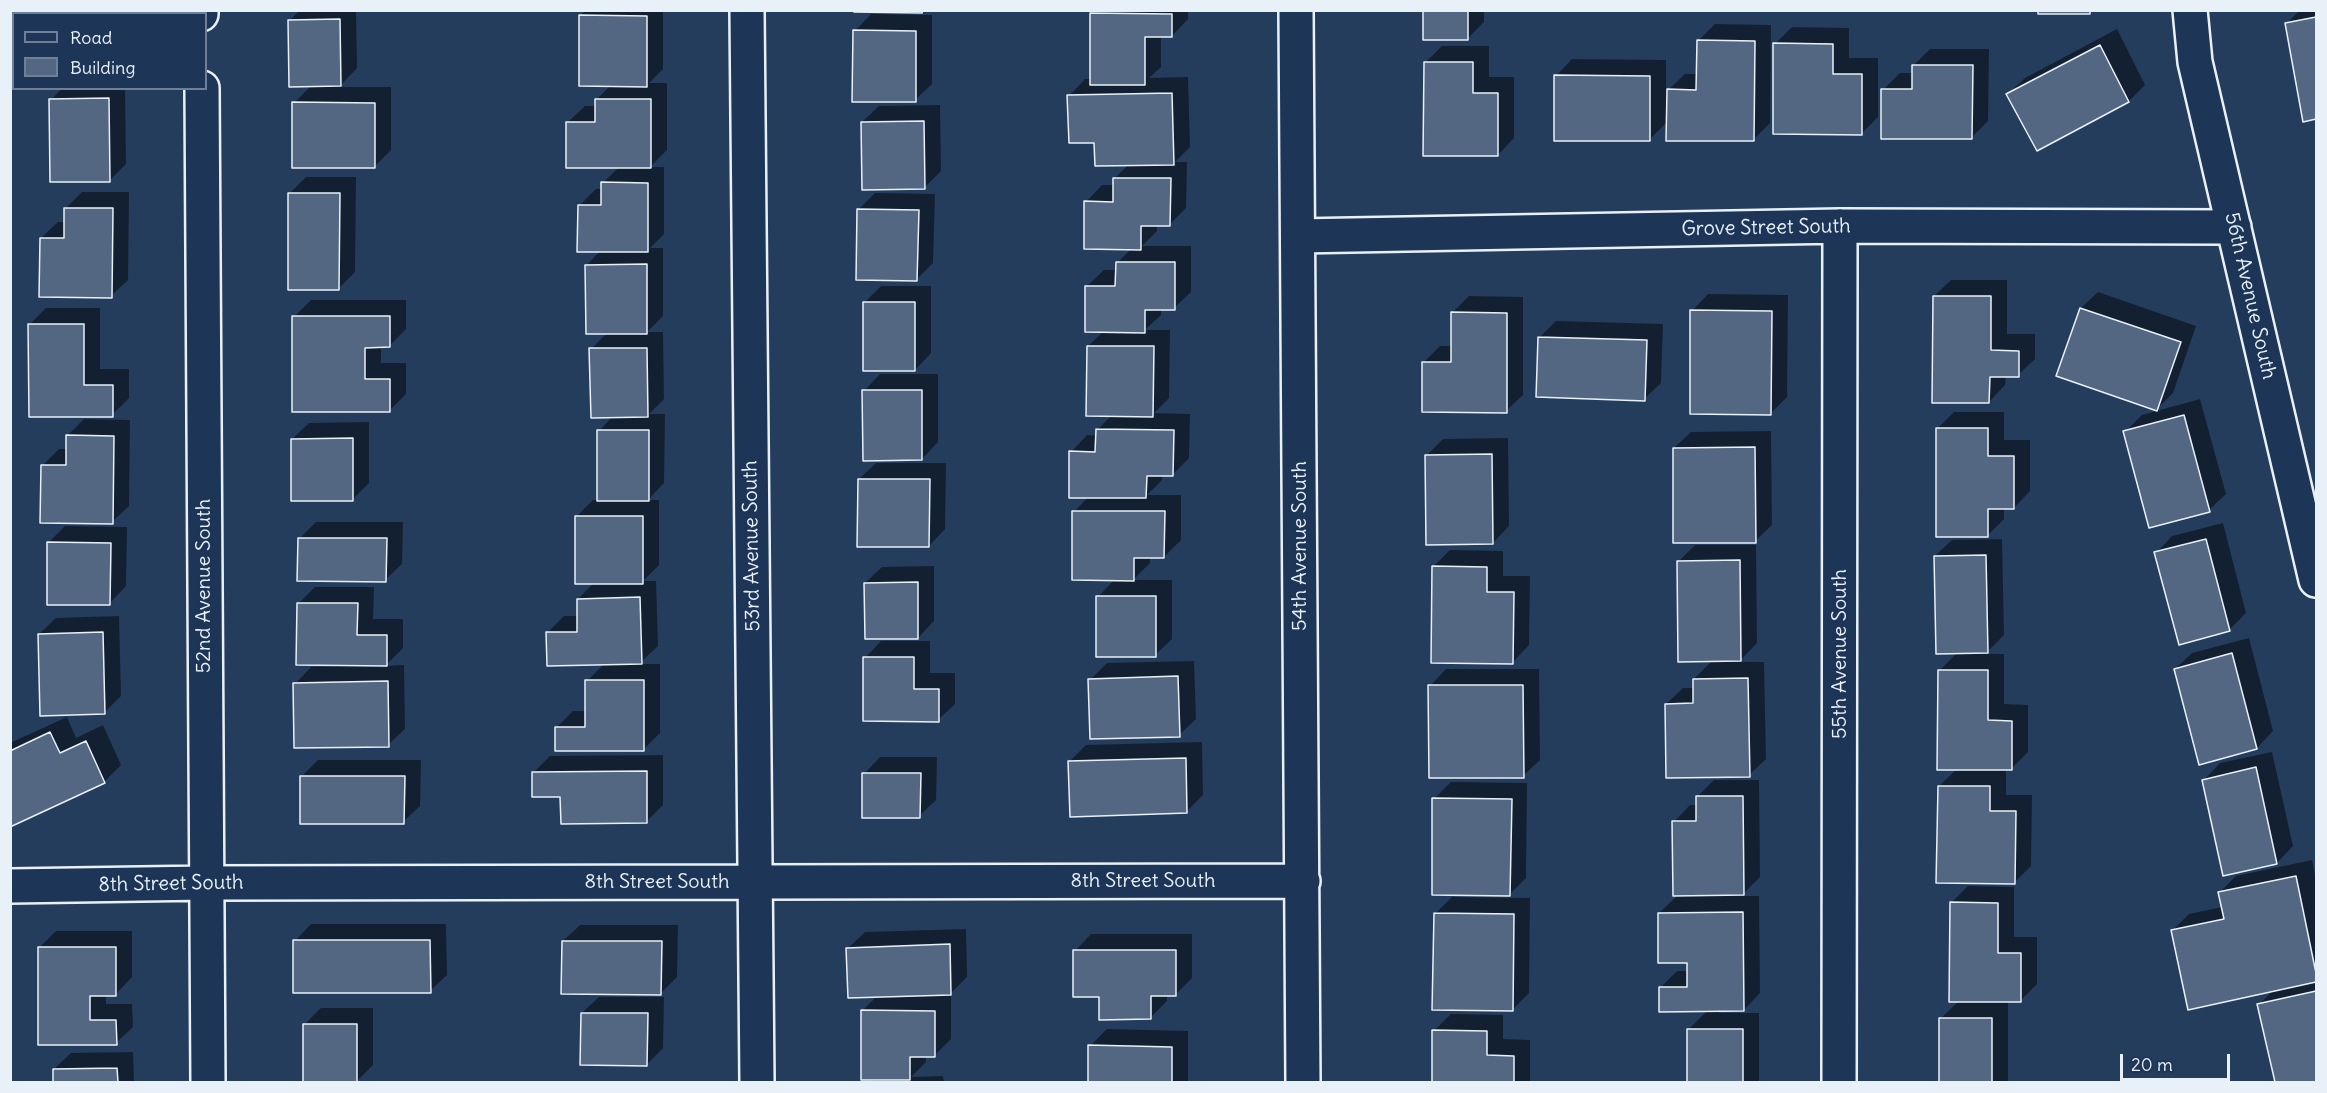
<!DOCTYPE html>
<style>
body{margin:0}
#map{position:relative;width:2327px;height:1093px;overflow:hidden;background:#253d5d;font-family:Delius,sans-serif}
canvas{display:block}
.frame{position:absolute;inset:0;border:12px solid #e8f1f8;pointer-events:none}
.legend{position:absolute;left:12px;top:12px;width:195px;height:78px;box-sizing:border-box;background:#1d3557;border:2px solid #6e8097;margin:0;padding:8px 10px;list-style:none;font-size:18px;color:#e8f1f8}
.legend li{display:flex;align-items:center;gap:12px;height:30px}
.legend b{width:30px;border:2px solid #6e8097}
.scale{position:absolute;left:2120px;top:1054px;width:110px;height:27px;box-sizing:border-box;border:3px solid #e8f1f8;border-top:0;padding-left:8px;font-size:18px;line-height:21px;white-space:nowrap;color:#e8f1f8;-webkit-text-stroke:4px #1d3557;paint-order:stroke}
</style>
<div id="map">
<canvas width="2327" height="1093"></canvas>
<div class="frame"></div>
<ul class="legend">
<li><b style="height:8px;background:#1d3557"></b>Road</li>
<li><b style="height:16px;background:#536782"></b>Building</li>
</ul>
<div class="scale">20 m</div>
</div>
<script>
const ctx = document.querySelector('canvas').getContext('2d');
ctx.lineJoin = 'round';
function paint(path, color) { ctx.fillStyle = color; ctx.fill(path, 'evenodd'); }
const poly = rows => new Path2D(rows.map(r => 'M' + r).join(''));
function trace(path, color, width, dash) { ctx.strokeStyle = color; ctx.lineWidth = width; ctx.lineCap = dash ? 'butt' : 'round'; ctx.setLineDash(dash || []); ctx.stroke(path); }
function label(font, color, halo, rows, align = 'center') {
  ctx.font = font + ' Delius,sans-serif'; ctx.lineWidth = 4.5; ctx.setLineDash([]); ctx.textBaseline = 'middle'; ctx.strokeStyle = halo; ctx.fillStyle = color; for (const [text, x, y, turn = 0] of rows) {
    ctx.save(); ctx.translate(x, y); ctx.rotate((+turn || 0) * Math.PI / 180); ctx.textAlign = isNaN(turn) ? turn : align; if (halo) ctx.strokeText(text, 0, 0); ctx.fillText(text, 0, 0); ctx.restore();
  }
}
paint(poly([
 [300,10,356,10,357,68,339,87,391,87,391,150,374,167,294,103,312,85,290,20],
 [586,10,663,10,663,69,649,83,667,83,667,150,650,167,664,167,664,234,650,248,663,248,663,316,647,332,663,332,664,399,649,414,665,414,664,483,648,500,659,500,659,565,643,581,656,581,658,646,639,664,660,664,660,733,643,750,556,728,573,711,586,711,587,681,605,663,547,633,564,616,579,616,578,599,595,582,576,517,593,500,598,500,599,431,613,416,591,349,607,333,587,265,601,250,579,206,596,189,603,189,603,183,619,167,568,122,585,106,596,106,596,100,611,85,581,15],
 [1095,10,1188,10,1188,19,1172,36,1161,36,1161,67,1149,78,1188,77,1190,147,1175,162,1187,162,1186,208,1169,225,1157,225,1157,231,1142,246,1191,246,1191,292,1174,308,1161,308,1161,315,1145,330,1170,330,1169,398,1154,413,1190,414,1189,458,1172,475,1163,475,1162,480,1147,495,1181,495,1181,540,1164,557,1150,557,1150,563,1133,580,1172,580,1172,639,1155,655,1098,597,1115,579,1074,512,1089,496,1071,452,1087,435,1097,436,1097,430,1112,415,1088,346,1104,331,1087,286,1104,270,1117,270,1117,263,1132,248,1086,202,1102,185,1115,185,1115,178,1129,164,1096,141,1069,96,1085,79,1091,79,1092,14],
 [1424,10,1484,10,1484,22,1467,39],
 [2300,10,2316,10,2316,118,2304,120,2287,23],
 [871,14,932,15,932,84,915,100,855,31],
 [1715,24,1771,25,1770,123,1753,140,1668,121,1649,140,1556,76,1572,59,1666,60,1666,92,1685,74,1698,74,1698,41],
 [1792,27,1849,28,1849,58,1878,58,1878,117,1861,134,1775,44],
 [2117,29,2145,85,2129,101,2037,149,2008,94,2025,78],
 [1442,46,1489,46,1489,77,1514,77,1514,138,1498,155,1426,62],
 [1930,49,1989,49,1988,121,1971,138,1883,90,1900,73,1914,73,1914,65],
 [62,88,125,88,126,164,110,180,51,100],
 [940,105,941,171,924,188,862,122,879,106],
 [306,177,356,177,355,272,338,289,290,193],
 [82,192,129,192,128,280,111,296,41,238,58,222,66,222,66,208],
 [875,193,935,194,933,263,916,280,859,209],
 [1951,280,2007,280,2007,334,2035,334,2035,359,2018,375,2006,375,2005,385,1989,402,1934,296],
 [881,286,931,286,931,353,915,370,864,303],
 [2098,292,2196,326,2173,393,2157,409,2058,375,2081,308],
 [1708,294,1788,295,1787,397,1770,414,1692,311],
 [1469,296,1523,297,1523,395,1506,411,1423,363,1440,346,1452,346,1452,313],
 [311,300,406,300,406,329,389,346,381,346,381,363,406,363,406,394,390,410,294,317],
 [46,308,100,308,100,369,129,369,129,398,112,415,30,416,30,324],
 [1556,321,1663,324,1661,383,1644,399,1540,337],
 [880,374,938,374,938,442,922,459,864,391],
 [2200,399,2226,494,2209,510,2125,432,2142,415],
 [1954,412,2004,412,2004,440,2030,440,2030,491,2014,508,2004,508,2004,519,1988,535,1937,429],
 [84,419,130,420,129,506,112,522,42,466,59,449,67,449,67,436],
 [369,422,369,483,353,499,292,439,309,423],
 [1771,431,1772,525,1755,541,1674,448,1691,432],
 [1508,438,1509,526,1493,543,1426,456,1443,439],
 [876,463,946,463,945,529,929,546,859,479],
 [316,522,403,522,402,564,385,580,299,539],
 [2223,523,2246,613,2229,630,2156,553,2172,536],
 [65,526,127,527,126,586,110,603,48,543],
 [2002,539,2004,635,1985,654,2004,654,2004,704,2028,705,2028,752,2011,769,2006,769,2006,795,2032,795,2031,866,2015,882,1939,786,1957,769,1939,671,1958,652,1935,556,1952,540],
 [1695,545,1756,545,1757,643,1739,662,1764,662,1766,759,1749,775,1666,704,1683,688,1694,688,1694,679,1713,660,1678,562],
 [1450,550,1503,551,1503,576,1530,576,1529,645,1513,662,1433,567],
 [934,566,934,621,918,638,865,583,882,567],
 [315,587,374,587,373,619,403,619,403,648,385,666,404,665,405,729,388,745,295,684,311,667,339,666,298,604],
 [119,616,121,696,104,713,39,634,56,618],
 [2249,638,2273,731,2257,748,2175,669,2192,653],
 [881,641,930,641,930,673,955,673,955,704,938,720,865,658],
 [1194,661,1196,719,1179,735,1090,680,1107,663],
 [1446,669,1539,669,1540,760,1523,776,1430,686],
 [67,717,76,738,103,725,121,765,104,782,10,825,10,743],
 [1202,742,1203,795,1187,811,1069,762,1086,745],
 [2272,752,2293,846,2277,863,2204,780,2220,763],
 [663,755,663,805,646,822,562,796,534,772,550,756],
 [880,757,937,757,936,800,919,816,864,774],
 [318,760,421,760,420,806,403,822,301,777],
 [1714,780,1759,780,1760,877,1741,896,1759,896,1760,993,1744,1010,1719,1010,1719,1013,1759,1013,1759,1082,1689,1082,1689,1029,1708,1010,1660,988,1677,971,1689,971,1689,961,1659,913,1678,895,1674,822,1690,805,1697,805,1697,797],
 [1451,782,1527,783,1526,878,1510,894,1434,799],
 [2312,860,2316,880,2316,1082,2276,1082,2259,1005,2273,990,2173,930,2189,914,2222,907,2219,893,2236,876],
 [1968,886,2014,887,2014,937,2037,937,2037,984,2020,1001,2008,1001,2008,1082,1940,1082,1941,1018,1959,1001,1951,903],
 [1452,897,1530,898,1529,993,1512,1010,1435,914],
 [311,924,446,924,447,975,430,991,295,941],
 [580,925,678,925,677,977,661,993,563,941],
 [966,929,967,977,951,993,951,1039,934,1056,926,1056,926,1062,911,1077,943,1076,944,1082,870,1082,874,1079,862,1011,877,996,848,948,865,932],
 [56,931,132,931,132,977,116,994,106,994,106,1004,132,1004,133,1027,116,1043,40,1043,39,948],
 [1091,934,1192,934,1192,978,1175,995,1167,995,1167,1001,1150,1018,1101,995,1075,951],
 [599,997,664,997,663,1048,647,1064,582,1013],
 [321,1008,373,1008,373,1065,356,1082,304,1025],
 [1451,1014,1503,1015,1503,1039,1530,1040,1530,1082,1434,1082,1434,1031],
 [1107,1029,1188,1031,1188,1082,1090,1082,1090,1046],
 [133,1052,134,1082,55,1082,54,1069,71,1053]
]), '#0007');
const building = poly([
 [854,10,923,10,922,13,854,12,854,10],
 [1423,10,1468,10,1468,40,1423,40,1423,10],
 [2038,10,2090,10,2090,14,2038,14,2038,10],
 [1090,13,1172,14,1172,37,1145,37,1145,85,1090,85,1090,13],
 [579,15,647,16,647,87,579,86,579,15],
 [2316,17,2316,119,2303,122,2285,23,2316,17],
 [340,19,341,86,289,87,288,20,340,19],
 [853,30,916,31,916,102,852,102,853,30],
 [1697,40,1755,41,1754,141,1666,141,1667,89,1696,90,1697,40],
 [1773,43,1833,44,1833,74,1862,74,1862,135,1773,134,1773,43],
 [2100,45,2129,102,2037,151,2006,94,2100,45],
 [1424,62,1473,62,1473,93,1498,93,1498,156,1423,156,1424,62],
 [1912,65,1973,65,1972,139,1881,139,1881,89,1912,89,1912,65],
 [1554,75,1650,76,1650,141,1554,141,1554,75],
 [1172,93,1174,165,1095,166,1094,143,1069,143,1067,95,1172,93],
 [109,98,110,182,50,182,49,99,109,98],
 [595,99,651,99,651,168,566,168,566,122,595,122,595,99],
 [292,102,375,103,375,168,292,168,292,102],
 [924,121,925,189,862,190,861,122,924,121],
 [1113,178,1171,178,1170,226,1141,226,1141,250,1084,249,1084,201,1113,202,1113,178],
 [601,182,648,183,648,252,577,252,578,205,601,205,601,182],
 [288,193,340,193,339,290,288,290,288,193],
 [64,208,113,208,112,298,39,297,40,238,64,238,64,208],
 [857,209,919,210,917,281,856,280,857,209],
 [1116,262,1175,262,1175,310,1145,310,1145,333,1085,332,1085,286,1115,286,1116,262],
 [647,264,647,334,586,334,585,265,647,264],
 [1933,296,1991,296,1991,350,2019,351,2019,377,1990,377,1989,403,1932,403,1933,296],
 [863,302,915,302,915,371,863,371,863,302],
 [2080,308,2181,342,2157,411,2056,376,2080,308],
 [1690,310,1772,311,1771,415,1690,414,1690,310],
 [1451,312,1507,313,1507,413,1422,412,1422,362,1451,362,1451,312],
 [292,316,390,316,390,347,365,348,365,379,390,379,390,412,292,412,292,316],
 [28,324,84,324,84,385,113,385,113,417,29,417,28,324],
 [1538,337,1647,340,1645,401,1536,397,1538,337],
 [1087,346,1154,346,1153,417,1086,416,1087,346],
 [589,348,647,348,648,417,591,418,589,348],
 [862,390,922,390,922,460,863,461,862,390],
 [2184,415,2210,512,2149,528,2123,431,2184,415],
 [1936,428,1988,428,1988,456,2014,456,2014,509,1988,509,1988,537,1936,537,1936,428],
 [1096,429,1174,430,1173,476,1147,476,1146,498,1069,498,1069,451,1095,452,1096,429],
 [597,430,649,430,649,501,597,501,597,430],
 [66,435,114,436,113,524,40,523,41,465,66,465,66,435],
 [353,438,353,501,291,501,291,439,353,438],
 [1755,447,1756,543,1673,543,1673,448,1755,447],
 [1492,454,1493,544,1426,545,1425,455,1492,454],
 [858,479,930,479,929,547,857,547,858,479],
 [1072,511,1165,511,1164,558,1134,558,1134,581,1072,580,1072,511],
 [575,516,643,516,643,584,575,584,575,516],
 [298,538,387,538,386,582,297,581,298,538],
 [2206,539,2230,631,2179,645,2154,552,2206,539],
 [47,542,111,543,110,605,47,605,47,542],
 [1986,555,1988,653,1936,654,1934,556,1986,555],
 [1740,560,1741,661,1678,662,1677,561,1740,560],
 [1432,566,1487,567,1487,592,1514,592,1513,664,1431,663,1432,566],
 [918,582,918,639,865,639,864,583,918,582],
 [1096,596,1156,596,1156,657,1096,657,1096,596],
 [640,597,642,664,547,666,546,632,577,632,577,599,640,597],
 [297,603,358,603,357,635,387,635,387,666,296,665,297,603],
 [103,632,105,714,40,716,38,634,103,632],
 [2232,653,2257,749,2199,765,2174,669,2232,653],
 [863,657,914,657,914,689,939,689,939,722,863,721,863,657],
 [1938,670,1988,670,1988,720,2012,721,2012,770,1937,770,1938,670],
 [1178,676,1180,737,1090,739,1088,679,1178,676],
 [1748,678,1750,777,1666,778,1665,704,1693,703,1693,679,1748,678],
 [585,680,644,680,644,751,555,751,555,727,585,727,585,680],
 [388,681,389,747,294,748,293,683,388,681],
 [1428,685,1523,685,1524,778,1429,778,1428,685],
 [50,732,60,753,86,741,105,783,10,827,10,751,50,732],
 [1186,758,1187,813,1070,817,1068,761,1186,758],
 [2256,767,2277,864,2223,876,2202,780,2256,767],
 [647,771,647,823,561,824,560,797,532,797,532,772,647,771],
 [862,773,921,773,920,818,862,818,862,773],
 [300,776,405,776,404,824,300,824,300,776],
 [1938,786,1990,786,1990,811,2016,811,2015,884,1936,883,1938,786],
 [1696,796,1743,796,1744,895,1673,896,1672,821,1696,821,1696,796],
 [1432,798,1512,799,1510,896,1432,895,1432,798],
 [2296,876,2316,973,2316,982,2188,1010,2171,930,2224,919,2218,892,2296,876],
 [1950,902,1998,903,1998,953,2021,953,2021,1002,1949,1002,1950,902],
 [1743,912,1744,1011,1659,1012,1659,987,1687,987,1687,963,1658,963,1658,913,1743,912],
 [1434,913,1514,914,1513,1011,1432,1010,1434,913],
 [293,940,430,940,431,993,293,993,293,940],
 [562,941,662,941,661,995,561,994,562,941],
 [950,944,951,995,848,998,846,948,950,944],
 [38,947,116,947,116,996,90,996,90,1020,116,1020,117,1045,38,1045,38,947],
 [1073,950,1176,950,1176,996,1151,996,1151,1019,1099,1020,1099,997,1073,997,1073,950],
 [2316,991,2316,1082,2275,1082,2257,1004,2316,991],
 [861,1010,935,1011,935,1057,910,1057,910,1080,861,1080,861,1010],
 [581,1013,648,1013,647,1066,580,1065,581,1013],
 [1939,1018,1992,1018,1992,1082,1939,1082,1939,1018],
 [303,1024,357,1024,357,1082,303,1082,303,1024],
 [1687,1029,1743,1029,1743,1082,1687,1082,1687,1029],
 [1432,1030,1487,1031,1487,1055,1514,1056,1514,1082,1432,1082,1432,1030],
 [1088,1045,1172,1047,1172,1082,1088,1082,1088,1045],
 [117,1068,118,1082,53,1082,53,1069,117,1068]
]);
paint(building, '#536782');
trace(building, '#e8f1f8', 1.5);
const minor = poly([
 [201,10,201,14],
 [747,10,757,1082],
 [1296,10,1303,1082],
 [2190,10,2195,62,2316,580],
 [202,88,208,1082],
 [1298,236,1840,226,2234,227],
 [10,886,206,883,1303,881],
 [1839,1082,1840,226]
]);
trace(minor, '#e8f1f8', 38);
trace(minor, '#1d3557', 33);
label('20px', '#e8f1f8', '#1d3557', [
 ["Grove Street South",1766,228,-1],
 ["56th Avenue South",2250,296,77],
 ["53rd Avenue South",752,546,-91],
 ["54th Avenue South",1300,546,-90],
 ["52nd Avenue South",204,586,-90],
 ["55th Avenue South",1840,654,-90],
 ["8th Street South",1143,881],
 ["8th Street South",657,882],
 ["8th Street South",171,884,-1]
]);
</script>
